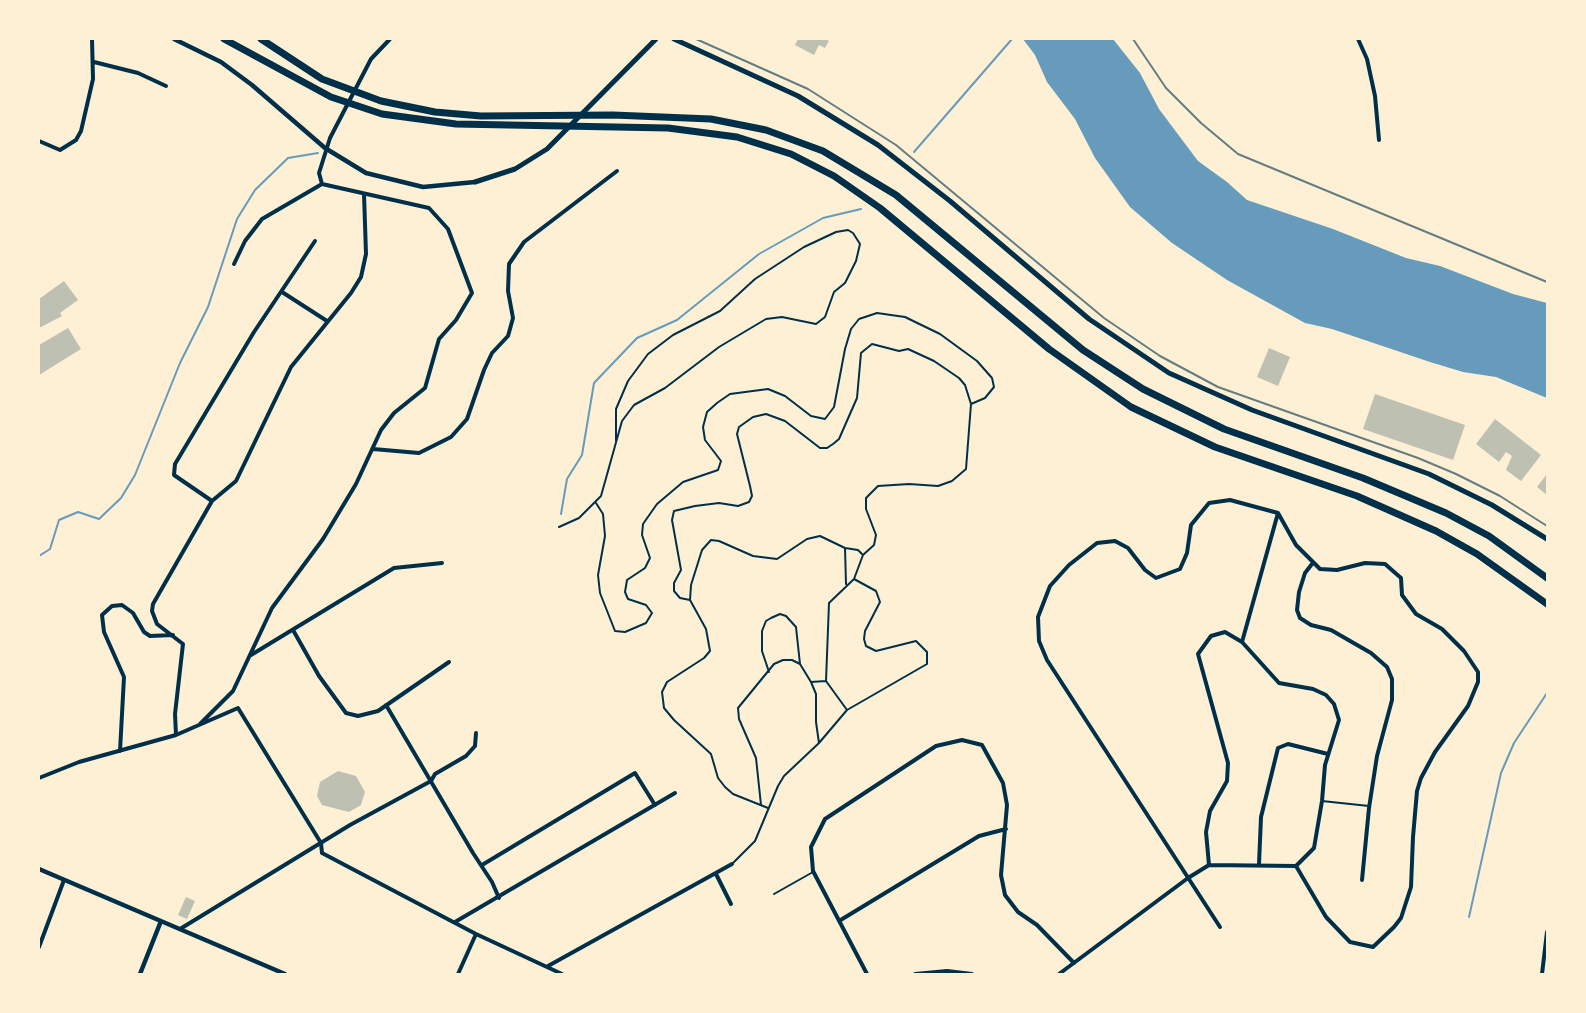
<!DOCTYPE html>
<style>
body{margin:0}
#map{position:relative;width:1586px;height:1013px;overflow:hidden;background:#fdf0d5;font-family:"Playfair Display",serif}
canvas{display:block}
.frame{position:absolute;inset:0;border:40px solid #fdf0d5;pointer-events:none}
</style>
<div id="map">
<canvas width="1586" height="1013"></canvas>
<div class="frame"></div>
</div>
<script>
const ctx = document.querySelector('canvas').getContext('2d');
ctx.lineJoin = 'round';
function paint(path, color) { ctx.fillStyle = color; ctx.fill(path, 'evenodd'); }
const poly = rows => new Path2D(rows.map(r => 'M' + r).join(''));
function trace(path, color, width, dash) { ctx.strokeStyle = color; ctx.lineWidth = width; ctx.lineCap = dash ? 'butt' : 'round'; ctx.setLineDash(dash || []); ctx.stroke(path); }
paint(poly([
 [1023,39,1113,39,1140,73,1159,109,1198,161,1227,182,1247,200,1333,229,1406,258,1440,266,1513,294,1547,303,1547,398,1496,377,1463,372,1430,362,1332,329,1305,323,1227,280,1172,243,1130,207,1095,158,1075,119,1047,82,1035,55]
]), '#669bbc');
trace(poly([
 [914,152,1012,39],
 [561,514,567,479,582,455,594,383,637,338,677,320,759,254,823,218,861,209],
 [39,556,50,549,59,520,78,512,99,519,121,498,135,475,180,363,208,307,237,219,255,190,288,158,318,153],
 [1469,917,1501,773,1514,743,1547,693]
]), '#669bbc', 2);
paint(poly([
 [798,39,825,39,829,41,825,48,819,45,814,55,795,45],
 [64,281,78,300,60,313,62,316,39,328,39,299],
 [68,328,81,349,39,375,39,345],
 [1269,348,1290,357,1278,386,1257,377],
 [1375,394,1465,425,1453,460,1363,429],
 [1495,419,1541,455,1521,481,1506,470,1512,456,1506,452,1499,462,1476,444],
 [1547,474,1547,495,1537,487],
 [338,771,356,776,365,792,361,805,349,812,322,805,317,796,320,782],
 [186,897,195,901,187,919,178,915]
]), '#bec0b2');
trace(poly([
 [596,503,603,514,605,536,598,575,600,593,615,631,625,632,646,623,652,613,646,605,628,599,625,592,627,580,645,568,650,558,642,535,643,524,657,504,683,482,718,470,721,461,705,440,703,427,707,412,717,403,730,394,768,389,785,396,811,416,825,419,834,407,845,349,851,329,859,319,877,313,905,317,940,334,977,361,992,378,994,387,985,398,971,404,966,469,952,481,938,486,909,484,878,486,866,498,866,509,876,535,874,545,863,555,854,579,829,603,826,681],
 [559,527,579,518,601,496,622,421,634,405,665,388,719,347,766,319,782,317,816,324,825,317,834,292,845,283,856,261,860,244,853,233,848,230,836,232,804,247,755,279,720,311,673,335,648,354,628,381,616,409,616,441],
 [845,548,846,584],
 [863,555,858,550,845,548,820,536,807,539,777,559,753,556,719,541,711,540,702,550,691,585,690,600,680,598,674,591,674,583,681,570,672,520,674,511,695,506,719,503,738,506,749,502,752,496,750,486,737,434,739,427,753,417,766,414,785,421,820,448,827,448,833,444,839,439,857,398,861,353,872,344,899,351,908,349,934,361,959,378,965,385,971,404],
 [690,600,706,629,710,651,704,658,667,682,662,692,664,708,674,720,711,754,718,778,725,787,733,794,768,808],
 [769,672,762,651,762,631,766,621,771,618,780,614,786,616,796,627,800,664,811,682],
 [819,743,816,722,816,694,811,682,826,681,847,710],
 [1322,801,1369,806],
 [761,805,756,758,739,719,738,708,774,664,783,660,792,660,800,664],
 [733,863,755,841,778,786,784,776,819,743,847,710,927,664,927,652,916,641,876,651,866,646,864,639,865,631,880,602,876,591,854,579],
 [774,894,813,872]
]), '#003049', 2);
trace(poly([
 [1358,39,1367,59,1375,96,1379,140],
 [94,62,138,73,166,86],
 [39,141,60,150,76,140,81,131,93,79,92,39],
 [322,184,319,173,330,138,371,59,390,39],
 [234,264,245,241,262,219,322,184],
 [282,292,327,321],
 [373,449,419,453,451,437,467,419,484,370,492,353,508,336,513,318,508,291,509,264,524,242,617,171],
 [212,501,174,475,175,464,254,332,315,241],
 [1312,564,1305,573,1299,592,1297,610,1300,618,1311,625,1331,630,1371,653,1387,667,1392,679,1392,700,1377,756,1369,808,1362,880],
 [293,630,319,676,346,713,358,716,378,711,449,662],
 [1242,642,1278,513],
 [251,655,394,568,442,563],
 [386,705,473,853,492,882,499,898],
 [200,724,233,691,272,608,323,539,356,484,381,430,394,413,425,388,439,339,456,320,472,293,448,229,429,208,322,184],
 [176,735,175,714,183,644,157,624,152,611,153,604,212,501,236,481,291,367,351,293,361,277,366,254,364,194],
 [120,751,124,677,104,632,102,615,112,606,122,605,133,613,144,632,150,636,173,635],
 [39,778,79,762,176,735,238,708,321,843,322,853,476,934,562,974],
 [1259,864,1261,817,1278,748,1288,744,1328,754],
 [482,865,635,773,655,805],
 [716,874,731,904],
 [839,921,979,836,1006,829],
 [455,922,675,793],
 [1220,927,1047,660,1039,641,1038,617,1050,586,1069,565,1097,543,1115,541,1128,548,1145,570,1156,578,1180,569,1187,553,1191,525,1209,503,1230,500,1278,513,1296,545,1320,569,1337,570,1365,563,1385,564,1401,578,1402,595,1416,614,1442,629,1464,651,1478,672,1478,682,1468,706,1435,752,1421,778,1417,791,1413,837,1411,887,1401,918,1394,927,1373,947,1350,942,1326,917,1296,866],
 [180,929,350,825,431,781,435,774,466,756,475,746,476,733],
 [39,947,64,880],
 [548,966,732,864],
 [458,974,476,934],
 [867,974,813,871,811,847,825,819,936,746,962,740,982,745,1003,783,1007,805,1001,875,1005,895,1018,912,1037,925,1074,963],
 [915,974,947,971,972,974],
 [1059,974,1188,878,1209,865,1296,866,1314,848,1322,801,1325,765,1339,720,1334,704,1326,695,1313,689,1279,683,1242,642,1225,632,1211,636,1198,654,1228,763,1227,781,1210,811,1206,832,1209,865],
 [1542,974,1547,932]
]), '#003049', 4);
trace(poly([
 [174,39,221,62,252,85,325,148,366,173,423,187,475,182],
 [39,869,285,974],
 [140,974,161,921]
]), '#003049', 4.5);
trace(poly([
 [674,39,798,96,878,145,950,201,1089,319,1169,373,1252,410,1429,474,1492,505,1547,539],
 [475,182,515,169,547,149,656,39]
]), '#003049', 5);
trace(poly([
 [224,39,331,97,382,114,456,124,668,128,737,137,791,154,834,176,880,208,1049,349,1131,407,1215,447,1357,496,1436,531,1477,554,1547,604],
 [261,39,322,79,381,101,435,112,481,116,613,115,711,119,766,130,823,151,896,195,1083,350,1143,389,1224,429,1363,478,1446,513,1489,536,1547,578]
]), '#003049', 7);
trace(poly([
 [696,39,808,89,896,145,1104,318,1160,356,1218,387,1418,458,1456,474,1500,496,1547,526],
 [1133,39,1166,88,1201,123,1238,154,1547,282]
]), '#657d81', 2);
</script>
